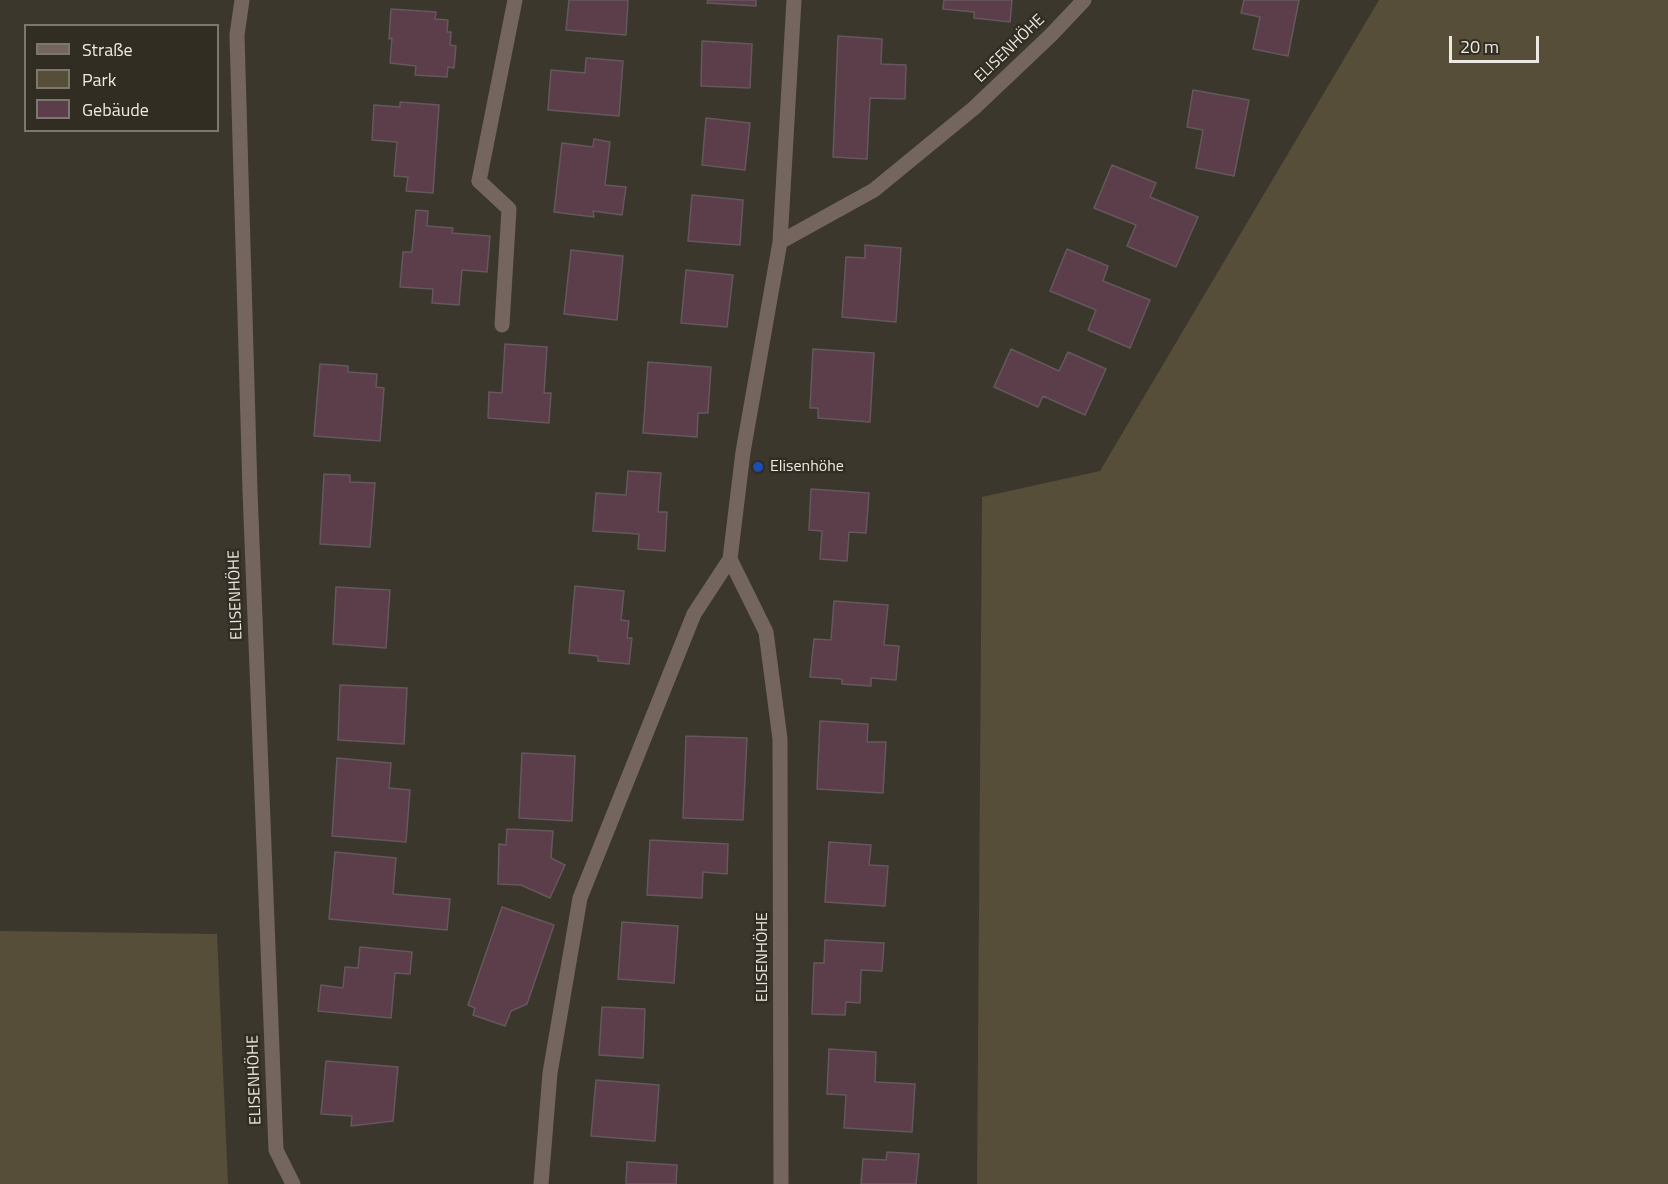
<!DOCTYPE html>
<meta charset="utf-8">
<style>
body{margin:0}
#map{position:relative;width:1668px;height:1184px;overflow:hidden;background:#3c372c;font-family:"Titillium Web",sans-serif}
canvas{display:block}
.legend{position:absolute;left:24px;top:24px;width:195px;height:108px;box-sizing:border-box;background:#312d23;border:2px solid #7c7870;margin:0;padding:8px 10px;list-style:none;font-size:18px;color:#ece9e3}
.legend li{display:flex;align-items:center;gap:12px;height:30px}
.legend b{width:30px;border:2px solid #7c7870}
.scale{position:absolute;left:1449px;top:36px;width:90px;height:27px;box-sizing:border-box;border:3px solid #ece9e3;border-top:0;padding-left:8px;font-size:18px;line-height:21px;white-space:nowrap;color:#ece9e3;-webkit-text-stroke:4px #312d23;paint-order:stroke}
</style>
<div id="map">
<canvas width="1668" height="1184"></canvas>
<ul class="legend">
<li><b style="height:8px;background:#74665f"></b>Straße</li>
<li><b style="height:16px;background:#564e39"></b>Park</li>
<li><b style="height:16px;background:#5c3d4a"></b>Gebäude</li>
</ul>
<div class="scale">20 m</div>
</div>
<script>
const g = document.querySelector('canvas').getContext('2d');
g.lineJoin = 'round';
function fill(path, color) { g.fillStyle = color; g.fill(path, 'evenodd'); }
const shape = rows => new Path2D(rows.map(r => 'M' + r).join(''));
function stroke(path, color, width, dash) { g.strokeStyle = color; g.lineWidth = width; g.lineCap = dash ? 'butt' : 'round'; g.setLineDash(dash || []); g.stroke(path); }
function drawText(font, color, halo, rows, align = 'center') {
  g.font = font + ' "Titillium Web",sans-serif'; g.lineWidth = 5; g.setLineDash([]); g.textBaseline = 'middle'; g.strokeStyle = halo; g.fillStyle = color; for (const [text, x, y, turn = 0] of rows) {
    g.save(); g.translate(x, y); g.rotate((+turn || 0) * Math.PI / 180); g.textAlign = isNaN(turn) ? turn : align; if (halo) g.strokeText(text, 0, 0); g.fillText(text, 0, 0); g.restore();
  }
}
fill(shape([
 [1379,0,1668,0,1668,1184,977,1184,982,497,1100,471],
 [0,931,217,934,228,1184,0,1184]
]), '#564e39');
const building = shape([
 [569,0,628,0,626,35,566,30,569,0],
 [708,0,756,0,756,6,707,3,708,0],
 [944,0,1012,0,1010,22,974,18,974,12,943,9,944,0],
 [1244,0,1299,0,1288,56,1253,49,1260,17,1241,13,1244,0],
 [391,9,436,12,435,19,448,20,447,32,451,32,450,45,456,46,454,68,448,67,447,77,415,75,416,66,390,63,392,38,389,39,391,9],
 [838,36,882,39,881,64,906,65,905,99,870,98,867,159,833,157,838,36],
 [702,41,752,44,750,88,701,86,702,41],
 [586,58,623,61,619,116,548,110,551,70,585,73,586,58],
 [1193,90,1249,100,1234,176,1196,168,1203,130,1187,127,1193,90],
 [400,102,439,105,433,193,406,191,408,177,394,176,397,142,372,140,374,105,400,107,400,102],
 [706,118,750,123,745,170,702,165,706,118],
 [594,139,610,142,605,185,626,187,622,215,593,211,594,217,554,212,562,143,593,147,594,139],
 [1112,165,1156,183,1150,197,1198,217,1176,267,1127,246,1136,225,1094,208,1112,165],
 [692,195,743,200,740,245,688,241,692,195],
 [416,210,428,211,427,226,453,228,452,233,490,236,487,272,462,270,459,305,432,303,433,289,400,287,403,252,412,252,416,210],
 [865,245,901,248,896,322,842,317,846,257,865,258,865,245],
 [1067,249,1108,266,1103,281,1150,300,1130,348,1088,330,1096,310,1050,291,1067,249],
 [571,250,623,256,617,320,564,314,571,250],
 [686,270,733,275,727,327,681,323,686,270],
 [505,344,547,347,544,393,551,393,549,423,488,418,489,392,502,393,505,344],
 [813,349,874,353,870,422,818,418,818,408,810,408,813,349],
 [1011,349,1059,371,1068,352,1106,369,1085,415,1043,396,1038,407,994,387,1011,349],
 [648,362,711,367,708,413,698,413,697,437,643,433,648,362],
 [320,364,348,366,348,372,377,374,376,387,384,388,380,441,314,436,320,364],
 [628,471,661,473,658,512,667,512,665,551,638,549,639,534,593,531,596,493,626,495,628,471],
 [324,474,350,475,350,482,375,483,370,547,320,544,324,474],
 [811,489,869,493,866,533,849,532,847,561,820,559,822,531,809,530,811,489],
 [575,586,624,591,621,620,629,621,627,638,632,638,629,664,598,661,598,656,569,653,575,586],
 [336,587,390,590,386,648,333,644,336,587],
 [834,601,888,605,884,645,899,646,896,680,871,678,871,686,842,684,842,679,810,677,814,639,831,640,834,601],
 [340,685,407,688,404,744,338,740,340,685],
 [820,721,868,724,867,742,886,742,883,793,817,789,820,721],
 [686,736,747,738,743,820,683,818,686,736],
 [522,753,575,756,572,821,519,818,522,753],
 [337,758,391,763,389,788,410,790,406,842,332,836,337,758],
 [507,829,553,831,551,858,565,865,550,898,521,885,498,884,499,844,506,845,507,829],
 [650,840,728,844,727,874,703,872,702,898,647,895,650,840],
 [829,842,871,845,869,865,888,866,885,906,825,902,829,842],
 [335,852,396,858,393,894,450,899,447,930,329,919,335,852],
 [502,907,554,925,527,1004,511,1011,505,1026,473,1015,475,1008,468,1005,502,907],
 [622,922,678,926,674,983,618,979,622,922],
 [825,940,884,943,882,971,861,970,860,1003,846,1002,845,1015,812,1014,814,963,824,963,825,940],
 [360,947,412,952,410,974,395,973,391,1018,318,1011,321,985,343,988,345,967,358,968,360,947],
 [602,1007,645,1009,643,1058,599,1055,602,1007],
 [829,1049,876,1052,875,1082,915,1084,912,1132,844,1128,846,1095,827,1094,829,1049],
 [326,1061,398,1067,393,1121,351,1126,352,1116,321,1114,326,1061],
 [596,1080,659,1085,655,1141,591,1136,596,1080],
 [887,1152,919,1154,916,1184,861,1184,863,1159,886,1160,887,1152],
 [627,1162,677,1165,676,1184,626,1184,627,1162]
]);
fill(building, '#5c3d4a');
stroke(building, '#65585d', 1.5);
stroke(shape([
 [479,181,509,209,502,325]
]), '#74665f', 15);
stroke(shape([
 [242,0,237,35,250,491,276,1150,293,1184],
 [479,181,515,0],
 [780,242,874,190,974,108,1051,35,1084,0],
 [730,559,766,632,780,739,781,1184],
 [541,1184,550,1073,580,898,694,614,730,559,743,452,780,242,794,0]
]), '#74665f', 15);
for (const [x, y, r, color] of [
 [758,467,6,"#1a4fb4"]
]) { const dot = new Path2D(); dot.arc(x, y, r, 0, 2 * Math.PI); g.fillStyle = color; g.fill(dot); stroke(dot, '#312d23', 2); }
drawText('16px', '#ece9e3', '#312d23', [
 ["ELISENHÖHE",1010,49,-44],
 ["ELISENHÖHE",236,595,-92],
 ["ELISENHÖHE",763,957,-90],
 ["ELISENHÖHE",255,1080,-92]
]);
drawText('16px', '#ece9e3', '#312d23', [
 ["Elisenhöhe",770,467]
], 'left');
</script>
